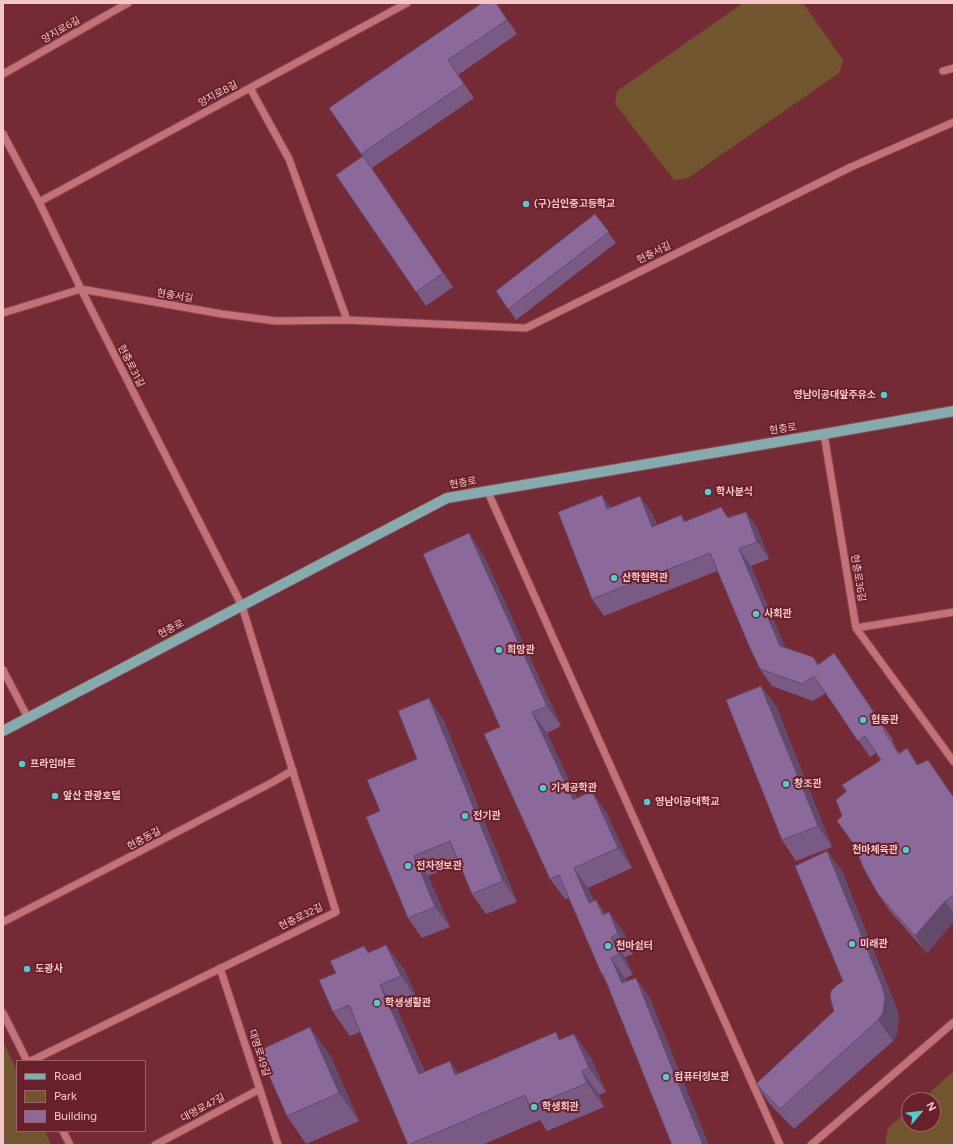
<!DOCTYPE html>
<meta charset="utf-8">
<style>
body{margin:0}
#map{position:relative;width:957px;height:1148px;overflow:hidden;background:#752b35;font-family:Figtree,sans-serif}
canvas{display:block}
.frame{position:absolute;inset:0;border:4px solid #f4c6c8;pointer-events:none}
.legend{position:absolute;left:16px;top:1060px;width:130px;height:72px;box-sizing:border-box;background:#68202b;border:1px solid #a0626a;margin:0;padding:5px 7px;list-style:none;font-size:12px;color:#f4c6c8}
.legend li{display:flex;align-items:center;gap:8px;height:20px}
.legend b{width:20px;border:1px solid #a0626a}
.north{position:absolute;left:901px;top:1092px;width:40px;height:40px;box-sizing:border-box;background:#68202b;border:1px solid #a0626a;border-radius:50%;rotate:62deg;font-size:11px;font-weight:700;line-height:16px;text-align:center;color:#f4c6c8}
.north::after{content:'';display:block;margin:auto;width:14px;height:18px;background:#52cdcd;clip-path:polygon(50% 0,100% 100%,50% 72%,0 100%)}
</style>
<div id="map">
<canvas width="957" height="1148"></canvas>
<div class="frame"></div>
<ul class="legend">
<li><b style="height:5px;background:#84abad"></b>Road</li>
<li><b style="height:11px;background:#70552f"></b>Park</li>
<li><b style="height:11px;background:#8c699b"></b>Building</li>
</ul>
<div class="north">N</div>
</div>
<script>
const g = document.querySelector('canvas').getContext('2d');
g.lineJoin = 'round';
function fill(path, color) { g.fillStyle = color; g.fill(path, 'evenodd'); }
const shape = rows => new Path2D(rows.map(r => 'M' + r).join(''));
function stroke(path, color, width, dash) { g.strokeStyle = color; g.lineWidth = width; g.lineCap = dash ? 'butt' : 'round'; g.setLineDash(dash || []); g.stroke(path); }
function drawText(font, color, halo, rows, align = 'center') {
  g.font = font + ' Figtree,"Noto Sans KR",sans-serif'; g.lineWidth = 4; g.setLineDash([]); g.textBaseline = 'middle'; g.strokeStyle = halo; g.fillStyle = color; for (const [text, x, y, turn = 0] of rows) {
    g.save(); g.translate(x, y); g.rotate((+turn || 0) * Math.PI / 180); g.textAlign = isNaN(turn) ? turn : align; if (halo) g.strokeText(text, 0, 0); g.fillText(text, 0, 0); g.restore();
  }
}
fill(shape([
 [743,3,803,3,843,60,839,73,688,178,674,180,615,104,617,91],
 [3,1041,17,1071,17,1131,45,1131,51,1145,3,1145],
 [954,1071,954,1145,885,1145,888,1128,909,1110,909,1124,933,1124,933,1100,921,1100]
]), '#70552f');
const minor = shape([
 [943,71,954,68],
 [3,74,128,3],
 [250,88,289,159,347,320],
 [3,134,39,202,81,289,242,606,336,912,31,1061],
 [39,202,407,3],
 [3,313,81,289,222,314,276,321,347,320,526,328,851,167,954,122],
 [824,434,856,628,954,762],
 [487,490,780,1145],
 [856,628,954,612],
 [3,670,28,718],
 [3,922,108,868,273,782,293,770],
 [220,968,278,1145],
 [3,1013,27,1061],
 [63,1131,70,1145],
 [155,1145,260,1089],
 [811,1145,954,1022]
]);
const major = shape([
 [3,731,447,498,824,434,954,411]
]);
stroke(minor, '#894853', 9);
stroke(major, '#894853', 12);
stroke(minor, '#c47278', 7);
stroke(major, '#84abad', 10);
fill(shape([
 [496,3,517,34,458,75,474,98,372,168,453,287,426,306,336,175,363,157,329,108],
 [595,214,616,243,516,320,496,291],
 [611,508,652,513,657,525,681,515,686,522,728,517,746,512,757,528,769,559,751,566,785,648,818,664,846,670,893,740,892,741,896,747,895,748,899,753,907,748,918,765,954,797,954,921,927,953,890,911,878,894,842,816,846,792,842,785,881,760,876,753,870,757,826,693,813,701,772,686,760,669,717,571,604,616,592,599],
 [483,554,561,726,547,733,577,798,606,812,632,868,588,888,594,901,605,914,609,912,624,933,633,954,625,957,633,975,625,978,627,981,650,998,606,982,602,975,569,898,565,899,550,879],
 [776,706,832,847,796,861,782,840],
 [443,719,517,902,486,914,472,894,459,863,428,876,450,927,422,938,408,918,380,811,417,759],
 [827,851,842,871,896,1007,899,1017,897,1034,893,1041,794,1129,770,1104,756,1084,834,1011,843,981],
 [364,946,369,953,404,969,418,1001,397,1010,425,1072,458,1074,561,1040,574,1034,591,1058,606,1092,599,1095,604,1107,547,1131,540,1120,482,1145,408,1145,360,1032,350,1036,333,1012],
 [330,1055,359,1121,306,1144,287,1116]
]), '#785a85');
fill(shape([
 [602,495,614,512,607,509],
 [640,496,652,513,664,544,652,527],
 [746,512,757,528,769,559,757,542],
 [469,533,483,554,561,726,547,706],
 [739,549,751,566,792,663,780,646],
 [834,653,846,670,893,740,881,723],
 [761,686,776,706,832,847,818,826],
 [429,698,443,719,517,902,503,881],
 [532,712,547,733,587,820,573,800],
 [592,791,606,812,632,868,618,848],
 [827,851,842,871,896,1007,899,1017,897,1034,893,1041,878,1020],
 [414,856,428,876,450,927,435,907],
 [574,868,588,888,603,923,589,903],
 [596,900,610,920,617,935,603,915],
 [945,901,954,914,954,921,927,953,915,936],
 [609,912,624,933,633,954,618,934],
 [611,937,625,957,633,975,619,954],
 [386,945,404,969,418,1001,401,976],
 [611,958,625,978,636,1004,622,983],
 [636,978,650,998,709,1145,703,1145],
 [380,985,397,1010,436,1098,419,1074],
 [310,1027,330,1055,359,1121,339,1093],
 [574,1034,591,1058,606,1092,589,1068],
 [450,1061,467,1086,455,1075],
 [582,1071,599,1095,604,1107,587,1083]
]), '#624a6c');
const building = shape([
 [482,3,496,3,507,20,448,60,464,84,361,154,329,108,482,3],
 [363,156,443,273,416,292,336,175,363,156],
 [595,214,609,232,508,309,496,291,595,214],
 [602,495,607,509,640,496,652,527,681,515,684,522,721,507,728,518,746,512,757,542,739,549,780,646,813,657,818,665,834,653,881,723,880,724,885,730,884,731,899,754,907,748,917,765,928,760,954,798,954,895,945,901,915,936,878,894,863,867,855,846,837,821,842,816,836,800,847,791,842,785,881,760,865,736,858,741,814,676,802,684,760,669,750,648,710,553,592,599,558,512,602,495],
 [469,533,547,706,532,712,573,800,592,791,618,848,574,868,589,903,596,900,603,915,609,912,618,934,611,937,619,954,611,958,622,983,636,978,703,1145,672,1145,603,974,602,975,559,875,550,879,484,734,500,727,423,554,469,533],
 [761,686,818,826,782,840,726,700,761,686],
 [429,698,503,881,472,894,450,841,414,856,435,907,408,918,366,817,380,811,367,780,417,759,398,711,429,698],
 [827,851,882,986,885,997,883,1013,878,1020,780,1109,756,1084,834,1011,830,997,831,991,836,986,843,981,795,866,827,851],
 [386,945,401,976,380,985,419,1074,450,1061,455,1075,556,1032,559,1040,574,1034,589,1068,582,1071,587,1083,530,1107,525,1095,408,1145,349,1005,333,1012,319,980,336,973,330,961,364,946,368,953,386,945],
 [310,1027,339,1093,287,1116,258,1051,310,1027]
]);
fill(building, '#8c699b');
stroke(building, '#624a6c', 1);
for (const [x, y, r, color] of [
 [526,204,4,"#52cdcd"],
 [884,395,4,"#52cdcd"],
 [708,492,4,"#52cdcd"],
 [614,578,4,"#52cdcd"],
 [756,614,4,"#52cdcd"],
 [499,650,4,"#52cdcd"],
 [863,720,4,"#52cdcd"],
 [22,764,4,"#52cdcd"],
 [786,784,4,"#52cdcd"],
 [543,788,4,"#52cdcd"],
 [55,796,4,"#52cdcd"],
 [647,802,4,"#52cdcd"],
 [465,816,4,"#52cdcd"],
 [906,850,4,"#52cdcd"],
 [408,866,4,"#52cdcd"],
 [852,944,4,"#52cdcd"],
 [608,946,4,"#52cdcd"],
 [27,969,4,"#52cdcd"],
 [377,1003,4,"#52cdcd"],
 [666,1077,4,"#52cdcd"],
 [534,1107,4,"#52cdcd"]
]) { const dot = new Path2D(); dot.arc(x, y, r, 0, 2 * Math.PI); g.fillStyle = color; g.fill(dot); stroke(dot, '#68202b', 1.5); }
drawText('10px', '#f4c6c8', '#68202b', [
 ["양지로6길",61,30,-30],
 ["양지로8길",218,94,-28],
 ["현충서길",654,253,-26],
 ["현충서길",175,296,10],
 ["현충로31길",131,366,63],
 ["현충로",783,429,-9],
 ["현충로",463,483,-10],
 ["현충로36길",858,578,81],
 ["현충로",171,629,-28],
 ["현충동길",144,839,-28],
 ["현충로32길",301,917,-26],
 ["대명로49길",259,1053,72],
 ["대명로47길",203,1108,-28]
]);
drawText('bold 10px', '#f4c6c8', '#68202b', [
 ["(구)심인중고등학교",534,204],
 ["영남이공대앞주유소",876,395,"right"],
 ["학사분식",716,492],
 ["산학협력관",622,578],
 ["사회관",764,614],
 ["희망관",507,650],
 ["협동관",871,720],
 ["프라임마트",30,764],
 ["창조관",794,784],
 ["기계공학관",551,788],
 ["앞산 관광호텔",63,796],
 ["영남이공대학교",655,802],
 ["전기관",473,816],
 ["천마체육관",898,850,"right"],
 ["전자정보관",416,866],
 ["미래관",860,944],
 ["천마쉼터",616,946],
 ["도광사",35,969],
 ["학생생활관",385,1003],
 ["컴퓨터정보관",674,1077],
 ["학생회관",542,1107]
], 'left');
</script>
